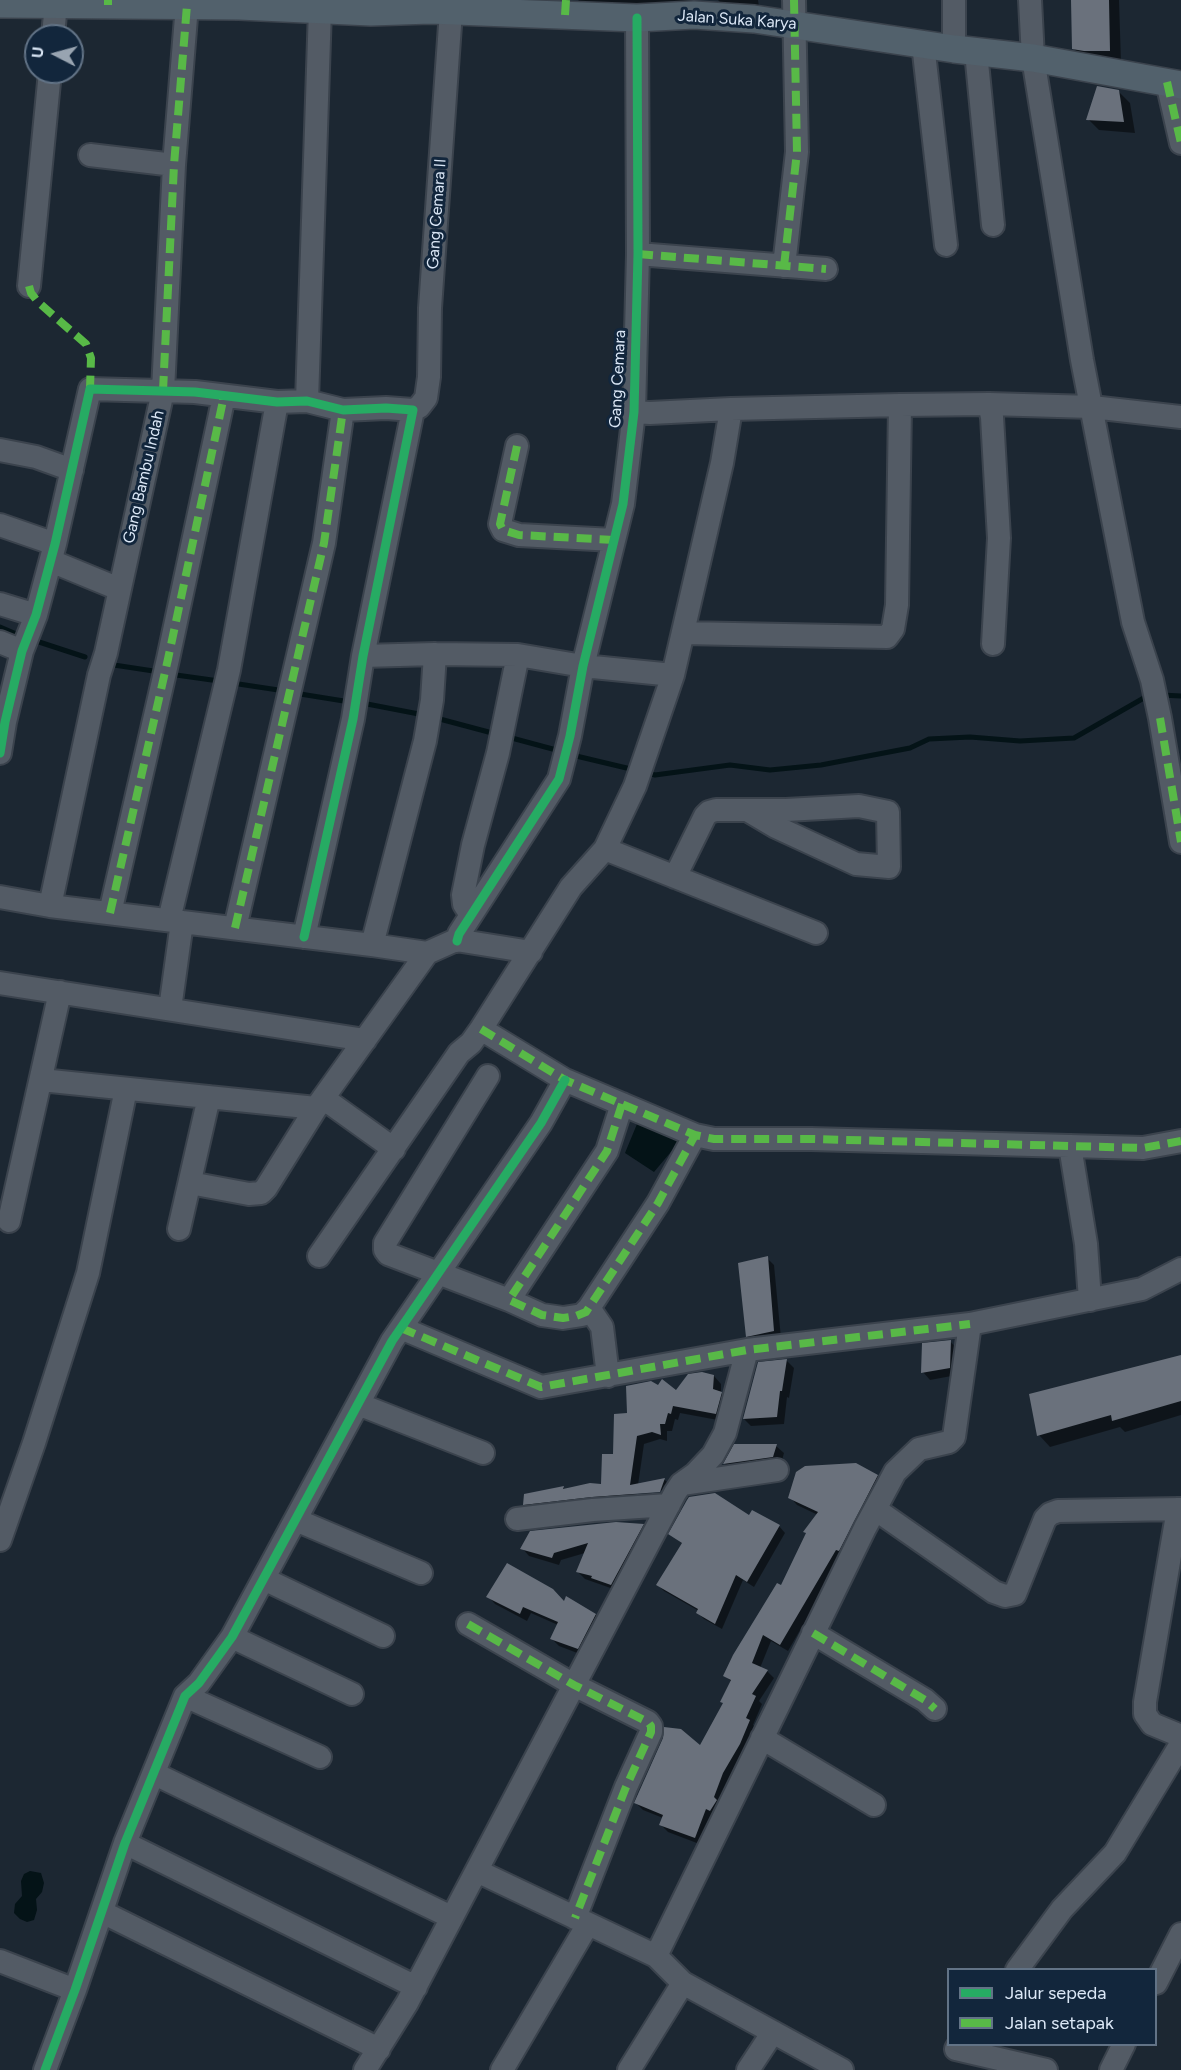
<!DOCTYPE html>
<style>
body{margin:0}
#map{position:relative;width:1181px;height:2070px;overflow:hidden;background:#1c2732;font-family:Figtree,sans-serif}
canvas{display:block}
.legend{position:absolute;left:947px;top:1968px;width:210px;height:78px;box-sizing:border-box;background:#12263c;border:2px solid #627386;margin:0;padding:8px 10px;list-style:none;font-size:18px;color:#dbe7f6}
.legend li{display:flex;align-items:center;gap:12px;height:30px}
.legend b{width:30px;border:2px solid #627386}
.north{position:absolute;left:24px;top:24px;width:60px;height:60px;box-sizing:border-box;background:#12263c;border:2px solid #627386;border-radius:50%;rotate:276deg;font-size:16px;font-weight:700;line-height:24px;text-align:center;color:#dbe7f6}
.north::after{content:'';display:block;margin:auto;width:21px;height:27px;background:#98a4b1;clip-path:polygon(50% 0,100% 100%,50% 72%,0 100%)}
</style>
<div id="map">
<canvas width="1181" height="2070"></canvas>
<ul class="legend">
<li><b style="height:8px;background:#26ab63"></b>Jalur sepeda</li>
<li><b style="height:8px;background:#58b947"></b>Jalan setapak</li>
</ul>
<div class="north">U</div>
</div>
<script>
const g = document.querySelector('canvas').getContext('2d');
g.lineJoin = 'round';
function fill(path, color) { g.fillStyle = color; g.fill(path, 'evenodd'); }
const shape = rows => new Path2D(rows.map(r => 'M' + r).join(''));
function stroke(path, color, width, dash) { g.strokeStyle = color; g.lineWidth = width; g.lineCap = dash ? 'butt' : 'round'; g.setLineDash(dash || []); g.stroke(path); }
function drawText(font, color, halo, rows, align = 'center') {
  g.font = font + ' Figtree,sans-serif'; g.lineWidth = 6; g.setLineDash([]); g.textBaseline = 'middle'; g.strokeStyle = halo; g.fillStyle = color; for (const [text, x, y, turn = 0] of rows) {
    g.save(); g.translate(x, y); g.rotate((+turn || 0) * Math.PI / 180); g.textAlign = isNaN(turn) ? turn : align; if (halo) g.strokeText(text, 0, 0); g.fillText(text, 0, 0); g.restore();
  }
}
fill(shape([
 [637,1124,680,1141,654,1172,625,1153],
 [30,1871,41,1873,44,1883,42,1892,36,1899,37,1910,34,1920,27,1922,20,1919,14,1913,15,1904,22,1896,21,1881,24,1874]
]), '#041317');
fill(shape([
 [578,0,696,0,695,10,586,8],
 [718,0,758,0,760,13,729,12],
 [1073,0,1119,0,1121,62,1086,60,1074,49],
 [1118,91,1130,103,1135,133,1099,130,1088,119],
 [767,1258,774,1265,781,1338,755,1343,747,1336],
 [950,1341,957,1349,957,1375,930,1380,923,1372],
 [1181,1357,1181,1415,1125,1432,1120,1427,1050,1447,1039,1435],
 [786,1360,794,1368,789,1398,787,1397,784,1424,751,1426,744,1419],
 [714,1376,721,1384,721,1393,729,1401,723,1421,680,1413,678,1420,675,1419,672,1431,667,1431,667,1441,660,1439,644,1444,638,1485,665,1480,672,1487,667,1499,532,1511,524,1504,563,1488,566,1490,602,1485,629,1414],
 [668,1490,668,1493,631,1494,638,1492],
 [735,1445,776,1446,784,1453,781,1464,732,1471,725,1464],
 [877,1476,885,1483,788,1651,771,1641,760,1668,767,1671,774,1678,759,1701,762,1704,753,1725,757,1729,702,1845,668,1832,660,1824,663,1818,643,1810,636,1803,701,1748,724,1704,732,1682,725,1676,781,1587,818,1515,797,1505,790,1497],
 [750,1517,779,1526,785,1533,754,1587,743,1580,722,1629,704,1619,698,1613,699,1611,664,1591,658,1585,683,1544,670,1534],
 [643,1525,650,1532,619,1591,585,1579,578,1572,585,1553,561,1560,559,1565,529,1556,522,1548],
 [488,1596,565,1603,596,1615,603,1622,585,1656,559,1646,552,1639,558,1625,531,1613,527,1621,495,1604]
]), '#0007');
stroke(shape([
 [0,627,21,636],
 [33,640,85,657],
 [114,665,160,672],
 [169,674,219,681],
 [232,683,285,691],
 [294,693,350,702],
 [1161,695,1181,696],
 [362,703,424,715],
 [436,718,496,734],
 [508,737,560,751],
 [572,755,635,770],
 [644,772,655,775,730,765,770,770,821,765,910,748,929,739,970,737,1020,741,1074,738,1149,695]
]), '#041317', 5);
fill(shape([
 [1071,0,1109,0,1110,51,1084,51,1072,49],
 [1097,86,1119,90,1124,122,1086,120],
 [768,1256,774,1331,746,1337,738,1263],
 [951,1340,950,1368,921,1373,922,1343],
 [1181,1355,1181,1401,1112,1421,1111,1415,1037,1436,1029,1394],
 [787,1359,782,1391,780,1391,777,1417,743,1419,758,1362],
 [702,1372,714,1375,713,1389,722,1392,716,1414,673,1406,671,1414,668,1413,665,1424,660,1424,661,1435,652,1432,637,1436,630,1485,665,1478,660,1492,592,1497,523,1505,524,1494,564,1486,563,1489,590,1483,601,1484,602,1454,613,1454,614,1414,627,1413,626,1386,651,1381,658,1385,662,1379,676,1390,688,1374],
 [734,1444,777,1444,773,1457,723,1464],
 [856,1463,878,1475,839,1551,836,1550,780,1645,763,1635,752,1663,768,1670,752,1694,756,1696,746,1718,750,1720,740,1744,723,1773,714,1797,717,1800,710,1811,706,1809,695,1838,659,1825,663,1815,634,1803,663,1738,664,1727,681,1729,700,1745,723,1703,720,1702,731,1680,723,1676,733,1655,777,1583,781,1585,806,1533,803,1532,818,1512,788,1498,796,1472,805,1466],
 [715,1493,749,1515,752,1510,780,1525,747,1582,736,1575,715,1624,696,1613,698,1609,656,1585,682,1543,668,1534,687,1500,689,1497],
 [616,1522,644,1524,611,1585,591,1578,592,1576,576,1572,588,1543,554,1553,552,1558,520,1549,530,1531],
 [507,1563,553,1589,564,1601,566,1596,596,1614,578,1649,550,1639,558,1622,523,1607,520,1614,486,1597]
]), '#6a717c');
const minor = shape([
 [1030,0,1033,58,1082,360,1133,622,1152,680,1160,718,1181,842],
 [53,36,56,3],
 [923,44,946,245],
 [954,49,954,0],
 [976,52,993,225],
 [1167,82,1181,143],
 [90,155,174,165],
 [638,254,826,269],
 [784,266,797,152,794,0],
 [29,286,50,72],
 [307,401,320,9],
 [413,410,419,407,426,398,429,377,430,308,451,11],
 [634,412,650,413,731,409,900,405],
 [517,446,500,524,503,530,519,535,614,540],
 [0,450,36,457,72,470],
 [0,525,55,544],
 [51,561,119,589],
 [0,604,36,615],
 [683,633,887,637,893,629,897,605,900,405,989,404],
 [0,642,22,651],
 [993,644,999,538,992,417,989,404,1092,407,1181,417],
 [363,656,435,654,518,655,583,666,673,675],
 [0,753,5,722,22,651,36,615,55,544,90,389,195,392,277,402,307,401,343,410,386,408,413,410,363,656,353,719,304,937],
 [605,849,816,933],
 [675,877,705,816,709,812,716,810,786,810,859,806,888,812,889,867,856,864,776,827,749,811],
 [0,897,50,906,372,945,425,741,432,700,435,654],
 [50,906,99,675,106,653,163,391,174,165,187,5],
 [110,913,168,659,224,396],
 [471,915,464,904,463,895,473,845,498,753,518,655],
 [169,920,229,670,277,402],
 [235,928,324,543,343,410],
 [457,941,459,934,559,779,570,736,583,666,623,504,634,412,638,254,637,18],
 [372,945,427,953],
 [0,983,365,1040],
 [170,1009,182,922],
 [481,1029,565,1080,695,1135,714,1139,811,1139,1143,1148,1181,1141],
 [488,1076,385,1243,385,1250,388,1254,509,1300,542,1315,563,1318,576,1316,582,1315,589,1308,658,1203,695,1135],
 [41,1080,316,1108],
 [323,1098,394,1149],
 [1070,1146,1086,1244,1090,1300],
 [190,1183,249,1194,261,1193,266,1188,316,1108,427,953,456,940,531,952],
 [9,1221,60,992],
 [179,1229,209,1097],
 [319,1256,459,1053,471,1043,481,1029,571,887,605,849,635,786,673,675,722,463,731,409],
 [509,1300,607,1151,622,1104],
 [589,1308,602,1327,608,1376],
 [401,1328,541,1387,747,1350,970,1324,1142,1289,1181,1269],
 [358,1404,483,1453],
 [682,1484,777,1470],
 [875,1509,994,1592,1005,1596,1015,1594,1045,1519,1050,1514,1058,1511,1181,1509],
 [1178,1509,1145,1702,1145,1714,1152,1724,1181,1736],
 [517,1519,593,1510,669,1505],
 [296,1520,421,1573],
 [0,1540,34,1443,88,1273,126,1089],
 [264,1579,383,1636],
 [468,1624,574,1685,648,1722,651,1726,651,1732,626,1787,575,1918],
 [813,1633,925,1700,935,1709],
 [232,1637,352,1694],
 [185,1696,320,1757],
 [762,1738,874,1805],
 [155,1774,451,1917],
 [125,1843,416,1987],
 [477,1871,656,1956,683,1983,629,2070],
 [102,1912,379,2049],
 [656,1956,865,1528,895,1472,919,1449,949,1442,954,1437,970,1324],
 [0,1961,75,1990],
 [1017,1970,1062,1909,1115,1853,1181,1744],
 [683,1983,842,2070],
 [1156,1983,1181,1934],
 [959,2044,956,2049,1046,2070],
 [45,2070,75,1990,125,1843,185,1696,199,1683,232,1637,392,1341,541,1123,565,1080],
 [365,2070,407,2003,675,1493,681,1484,695,1474,713,1455,725,1433,747,1350],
 [502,2070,588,1924],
 [748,2070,773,2032],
 [1111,2070,1124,2044]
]);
const major = shape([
 [0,4,239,6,371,12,430,10,637,18,694,15,754,19,954,49,1033,58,1181,85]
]);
stroke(minor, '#3b434d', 26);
stroke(major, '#3b434d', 30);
stroke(minor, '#535b65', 22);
stroke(major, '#52616c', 27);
stroke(shape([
 [108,0,108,5],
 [565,15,566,0],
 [1167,82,1181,143],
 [638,254,826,269],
 [784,266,797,152,794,0],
 [29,286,31,293,38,302,86,344,91,358,90,389,94,389],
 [163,391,174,165,187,5],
 [517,446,500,524,503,530,519,535,614,540],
 [1160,718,1181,842],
 [110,913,168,659,224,396,219,396],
 [235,928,324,543,343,410],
 [481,1029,565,1080,695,1135,714,1139,811,1139,1143,1148,1181,1141],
 [622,1104,607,1151,509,1300,542,1315,563,1318,576,1316,586,1312,658,1203,695,1135],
 [401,1328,541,1387,747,1350,970,1324],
 [468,1624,574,1685,648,1722,651,1726,651,1732,626,1787,575,1918],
 [813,1633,925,1700,935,1709]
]), '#58b947', 8, [15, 8]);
stroke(shape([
 [0,753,5,722,22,651,36,615,55,544,90,389,195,392,277,402,307,401,343,410,386,408,413,410,363,656,353,719,304,937],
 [457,941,459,934,559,779,570,736,583,666,623,504,634,412,638,254,637,18],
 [45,2070,75,1990,125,1843,185,1696,199,1683,232,1637,392,1341,541,1123,565,1080]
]), '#26ab63', 9);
drawText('16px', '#dbe7f6', '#12263c', [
 ["Jalan Suka Karya",737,20,4],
 ["Gang Cemara II",437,214,-86],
 ["Gang Cemara",618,379,-87],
 ["Gang Bambu Indah",144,477,-77]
]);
</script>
